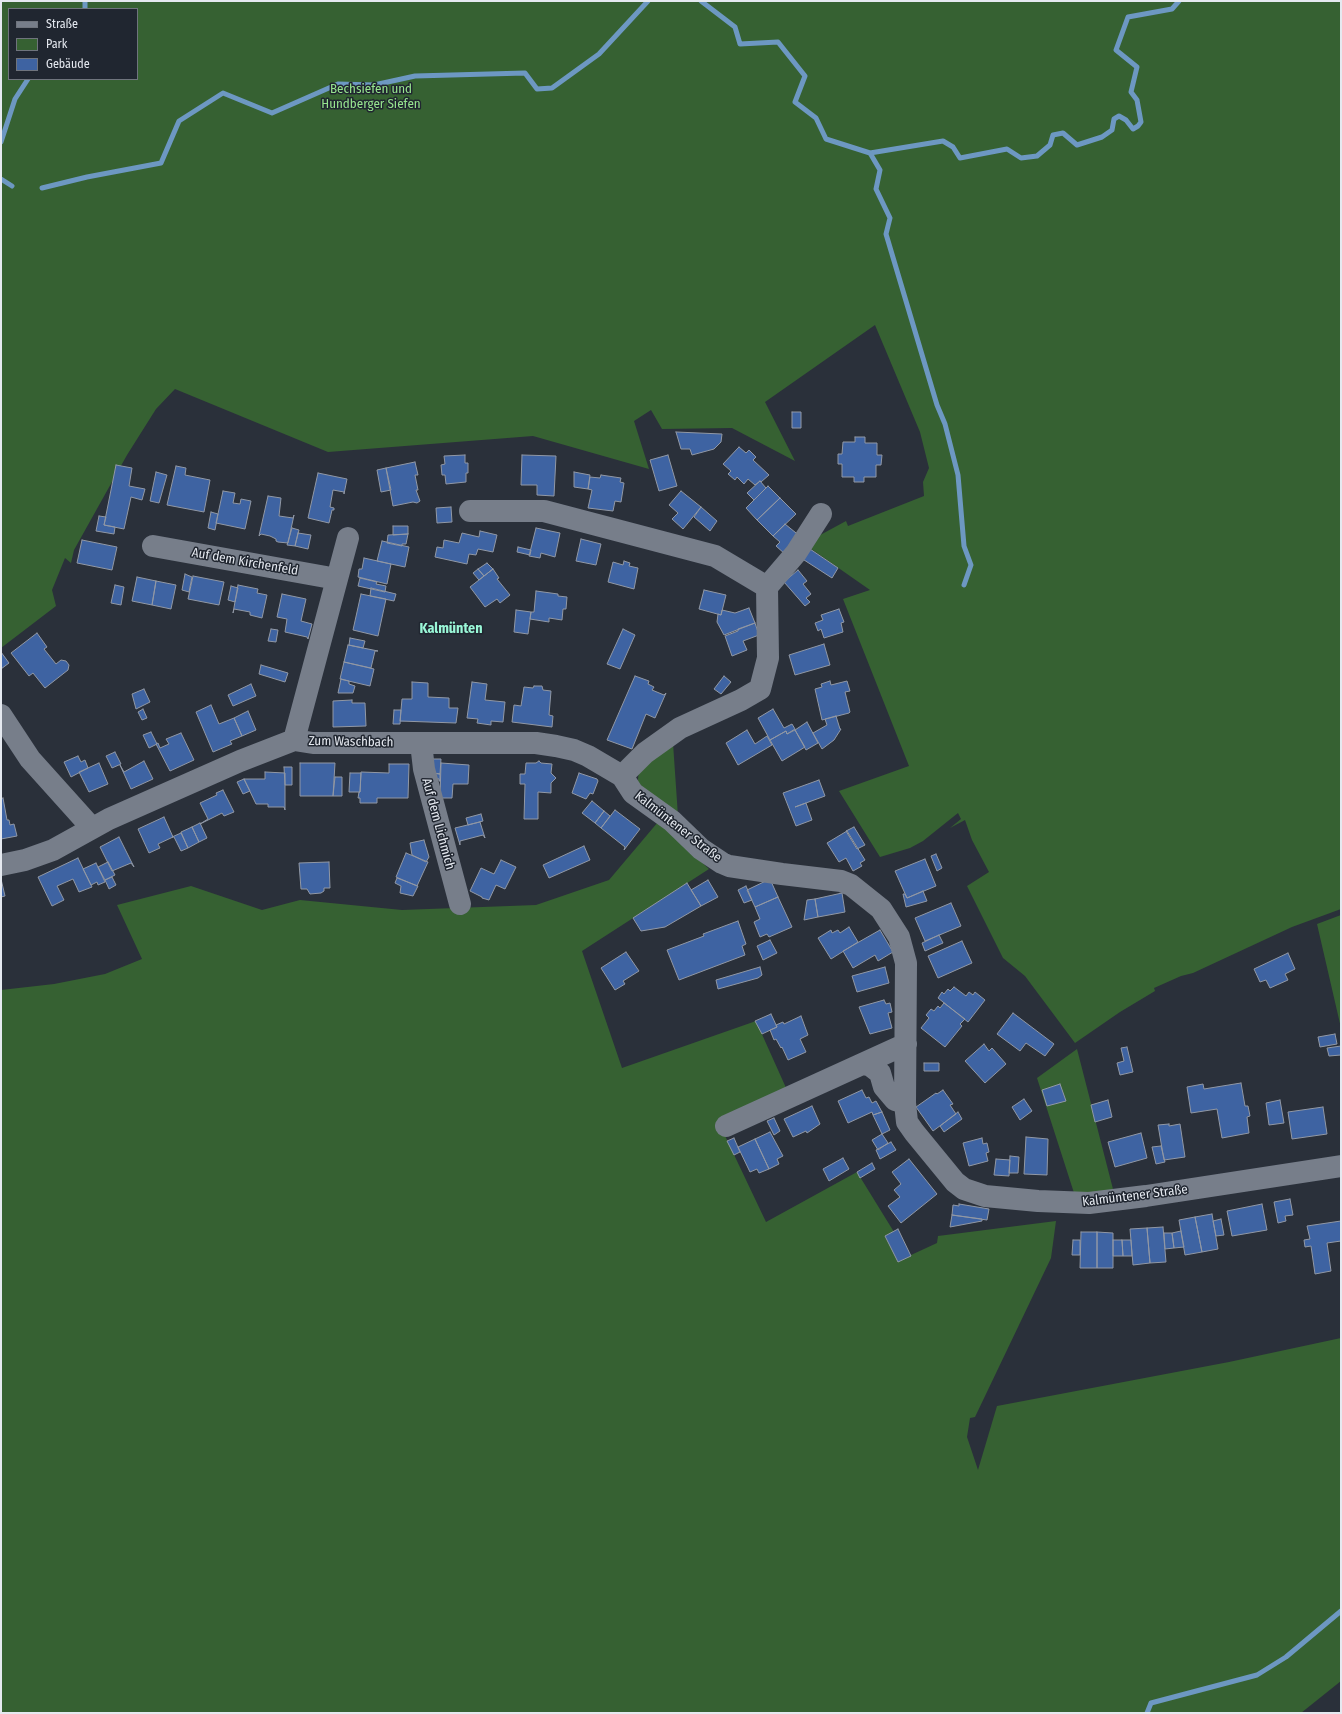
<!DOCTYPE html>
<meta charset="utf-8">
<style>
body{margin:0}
#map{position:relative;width:1342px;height:1714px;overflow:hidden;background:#2a303a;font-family:"Fira Sans Condensed",sans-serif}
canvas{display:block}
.frame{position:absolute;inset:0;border:2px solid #e5e9f0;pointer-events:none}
.legend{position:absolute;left:8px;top:8px;width:130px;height:72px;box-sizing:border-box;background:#202630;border:1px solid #6f747d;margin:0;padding:5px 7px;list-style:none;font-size:12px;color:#e5e9f0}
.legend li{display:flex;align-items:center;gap:8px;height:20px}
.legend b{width:20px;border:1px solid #6f747d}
</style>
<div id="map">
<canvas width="1342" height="1714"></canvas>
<div class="frame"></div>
<ul class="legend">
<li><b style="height:5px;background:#777e8a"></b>Straße</li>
<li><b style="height:11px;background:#366132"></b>Park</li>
<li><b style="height:11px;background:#3e63a2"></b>Gebäude</li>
</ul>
</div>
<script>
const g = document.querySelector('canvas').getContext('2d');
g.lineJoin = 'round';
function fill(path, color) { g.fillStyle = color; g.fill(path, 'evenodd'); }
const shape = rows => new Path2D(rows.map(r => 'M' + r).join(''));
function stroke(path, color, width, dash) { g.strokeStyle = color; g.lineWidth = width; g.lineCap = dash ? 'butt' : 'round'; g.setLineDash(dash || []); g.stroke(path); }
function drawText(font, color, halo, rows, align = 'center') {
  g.font = font + ' "Fira Sans Condensed",sans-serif'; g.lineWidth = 3; g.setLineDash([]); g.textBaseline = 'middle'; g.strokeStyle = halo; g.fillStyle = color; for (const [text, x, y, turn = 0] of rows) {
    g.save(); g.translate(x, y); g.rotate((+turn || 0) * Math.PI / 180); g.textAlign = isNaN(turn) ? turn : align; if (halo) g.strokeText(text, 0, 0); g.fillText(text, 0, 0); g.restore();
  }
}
fill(shape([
 [1,1,1341,1,1341,909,1292,927,1193,973,1181,976,1154,988,1155,991,1120,1012,1075,1043,1025,976,1003,958,967,886,989,872,972,840,965,820,950,828,961,819,958,813,923,841,910,848,880,857,839,791,909,766,843,599,870,590,807,546,811,540,846,521,848,526,924,496,923,482,929,468,920,432,875,325,765,402,795,461,732,428,662,429,651,410,634,421,649,469,533,436,328,452,175,389,156,409,127,455,74,550,71,563,65,558,52,590,56,606,1,648],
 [9,9,137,9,137,79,9,79],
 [673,743,678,816,638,783,638,779,639,771],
 [658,822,709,869,582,951,622,1068,756,1021,787,1090,718,1121,766,1222,857,1172,894,1232,885,1236,898,1261,937,1243,938,1236,1056,1221,1051,1258,975,1417,970,1418,967,1437,978,1470,997,1406,1229,1362,1341,1338,1341,1681,1301,1713,1,1713,1,990,54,984,105,974,142,959,117,905,191,886,262,910,300,900,402,910,536,905,609,880],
 [1341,915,1341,1028,1317,924],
 [1077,1049,1114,1193,1075,1196,1037,1078]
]), '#366132');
stroke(shape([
 [701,1,735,27,740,44,778,42,805,76,795,102,816,118,826,139,870,153,943,141,953,147,960,158,1007,149,1021,158,1037,156,1050,145,1053,135,1063,133,1077,145,1102,137,1112,130,1114,119,1119,116,1126,120,1133,129,1138,126,1141,122,1137,100,1131,92,1137,67,1116,50,1128,17,1172,9,1179,1],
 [85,9,85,1],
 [1,142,15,99,28,79],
 [870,153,880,170,876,189,890,218,886,234,937,405,945,424,958,475,964,546,971,565,964,585],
 [1,179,12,186],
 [42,188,87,177,161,163,179,121,223,93,272,113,338,84,374,85,415,76,525,73,537,89,552,88,599,54,648,1],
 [1147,1713,1151,1703,1257,1675,1286,1657,1341,1611]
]), '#6d98c2', 5);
const building = shape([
 [792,412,801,412,801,428,792,428,792,412],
 [676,432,722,434,721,442,714,449,692,455,690,449,681,449,676,432],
 [855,437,865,437,865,443,877,443,877,455,882,455,881,465,876,465,876,477,864,477,864,482,854,482,854,477,842,477,842,464,838,464,838,454,842,454,843,442,855,442,855,437],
 [739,447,746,453,749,450,756,457,753,460,769,475,761,482,760,481,755,485,748,479,744,484,737,477,735,480,728,474,731,471,723,464,739,447],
 [465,455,465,463,468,463,468,473,466,473,466,482,446,484,445,475,442,475,441,465,445,464,444,456,465,455],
 [522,455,556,456,554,496,537,495,537,485,521,485,522,455],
 [668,455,677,486,659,491,650,460,668,455],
 [415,462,418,475,415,475,418,490,416,490,420,501,417,503,413,502,393,506,386,468,415,462],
 [116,465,132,468,129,486,145,489,142,500,131,497,124,529,104,525,116,465],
 [176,466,186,468,185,475,210,480,204,512,167,505,176,466],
 [386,468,391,490,381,492,377,470,386,468],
 [156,472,167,475,159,503,150,501,156,472],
 [574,472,590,475,588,489,574,487,574,472],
 [318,473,347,479,344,494,344,492,333,490,330,507,334,508,334,510,332,510,329,523,308,518,318,473],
 [601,475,621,478,620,482,624,483,621,502,615,501,613,511,588,508,592,490,588,489,590,477,600,478,601,475],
 [760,481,766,488,754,500,747,493,760,481],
 [768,486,780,498,757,520,746,508,768,486],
 [223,491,235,493,233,503,240,504,241,499,251,501,245,529,216,523,223,491],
 [681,491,701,507,683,529,672,519,678,513,669,505,681,491],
 [268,496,281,498,279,516,293,518,294,515,288,543,278,542,276,541,276,539,270,536,261,534,259,536,268,496],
 [780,498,796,514,773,536,757,520,780,498],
 [451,507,452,522,437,523,436,508,451,507],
 [701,507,717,521,710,531,694,517,701,507],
 [211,512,218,514,215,530,208,528,211,512],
 [99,516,106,517,104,525,115,527,114,534,96,531,99,516],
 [785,524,801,537,785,554,776,546,780,542,773,536,785,524],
 [393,526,408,526,408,534,393,535,393,526],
 [292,528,299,530,295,546,287,545,292,528],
 [536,528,560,533,555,557,541,553,540,558,529,556,536,528],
 [480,531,497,535,493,552,478,549,476,555,469,554,467,564,435,557,437,547,443,548,444,540,459,543,462,533,479,537,480,531],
 [298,533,311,535,308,549,295,546,298,533],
 [408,534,406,544,402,544,402,546,387,543,388,535,408,534],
 [581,539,601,544,596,565,576,561,581,539],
 [82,540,117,547,112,570,77,563,82,540],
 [382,541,409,547,405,567,377,561,382,541],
 [518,547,531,550,530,555,517,552,518,547],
 [807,547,838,568,832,578,801,558,807,547],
 [364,558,391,564,387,584,358,577,359,569,362,569,364,558],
 [624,561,630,563,629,566,638,568,634,589,608,582,613,562,623,565,624,561],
 [487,563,493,569,484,576,478,569,487,563],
 [478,569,484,576,479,580,473,573,478,569],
 [493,569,499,578,497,579,510,595,500,603,497,599,485,607,470,587,493,569],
 [798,570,807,581,803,584,811,594,806,598,810,602,805,606,784,582,798,570],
 [185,574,192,577,189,592,182,590,185,574],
 [193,576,224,582,219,605,188,599,193,576],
 [137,577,156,581,152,605,132,601,137,577],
 [360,578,377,582,376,584,386,586,385,592,358,586,360,578],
 [156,581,176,585,171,609,152,605,156,581],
 [115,585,124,587,121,605,111,603,115,585],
 [238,585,258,589,257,593,267,595,262,618,250,615,250,612,234,609,233,613,238,585],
 [231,586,238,588,235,602,228,600,231,586],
 [371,588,396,594,394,601,370,596,371,588],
 [704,590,726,595,721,615,699,609,704,590],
 [536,591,558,594,558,596,567,597,566,609,563,609,562,620,549,618,549,622,530,619,531,612,534,612,536,591],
 [282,594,306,599,301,621,312,624,308,639,307,637,285,632,287,619,277,617,282,594],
 [361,594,386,599,378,636,353,630,361,594],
 [749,608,755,623,724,635,717,622,718,614,721,615,722,610,735,613,749,608],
 [839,609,844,622,841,623,843,632,824,638,821,629,818,631,815,623,823,620,821,615,839,609],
 [516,610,531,612,528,634,514,632,516,610],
 [755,623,759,635,743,641,747,650,732,656,725,636,738,631,738,629,755,623],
 [271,629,278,630,276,642,268,641,271,629],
 [623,629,635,635,620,669,607,664,623,629],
 [37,633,47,647,44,649,56,664,61,660,66,661,69,665,68,670,45,688,33,673,29,676,11,653,37,633],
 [350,638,365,641,363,648,349,645,350,638],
 [824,644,830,665,795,675,789,655,824,644],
 [348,645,378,651,375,651,371,668,344,662,348,645],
 [1,652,9,663,1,669,1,652],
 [344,662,374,669,370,686,340,679,344,662],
 [261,665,288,673,285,682,259,674,261,665],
 [635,676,649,681,648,684,654,687,652,690,664,695,666,693,655,718,646,714,632,749,607,740,635,676],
 [724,676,731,682,721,694,714,689,724,676],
 [341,679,349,681,349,684,355,686,353,693,338,693,341,679],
 [830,681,831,685,847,681,850,691,845,692,850,712,849,713,822,720,815,689,822,687,821,684,830,681],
 [412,682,428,683,428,697,449,698,449,708,458,708,456,723,400,721,402,699,412,699,412,682],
 [472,682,487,684,485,700,505,702,503,722,491,721,491,725,477,723,478,719,467,718,472,682],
 [251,684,256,696,233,706,228,695,251,684],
 [534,686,542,686,543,690,551,691,549,715,553,716,552,727,512,722,514,705,521,706,524,687,533,688,534,686],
 [144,689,150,702,136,709,132,694,144,689],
 [352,700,352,703,365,703,366,726,333,727,333,701,352,700],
 [211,705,219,724,234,718,242,736,230,741,232,744,213,752,196,712,211,705],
 [143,709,147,718,142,720,138,712,143,709],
 [773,709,784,728,792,724,795,729,787,734,786,731,770,740,758,718,773,709],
 [394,710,401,710,400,724,393,724,394,710],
 [248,711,256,730,242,736,234,718,248,711],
 [836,716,840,729,841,729,834,740,822,749,813,733,827,725,825,719,836,716],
 [807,722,818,743,806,750,795,730,807,722],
 [747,730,755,744,767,736,772,745,738,765,726,743,747,730],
 [795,730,805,747,782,761,770,740,786,731,787,734,795,730],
 [151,732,157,744,149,748,143,735,151,732],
 [181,733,194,760,170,771,156,744,158,743,160,748,169,744,166,739,181,733],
 [115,752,121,764,112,768,106,756,115,752],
 [78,756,81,762,85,760,88,768,71,777,64,762,78,756],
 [433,759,441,759,440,774,433,773,433,759],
 [144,761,153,779,131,789,120,765,124,772,144,761],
 [539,761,541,763,552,764,551,773,556,778,551,783,551,793,538,792,538,819,524,819,525,784,520,784,520,774,525,774,526,763,536,763,539,761],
 [99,763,108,784,89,792,79,772,99,763],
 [300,763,335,763,333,796,300,796,300,763],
 [441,763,469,765,468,784,453,784,452,798,440,798,441,763],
 [389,764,409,764,408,798,377,798,377,803,360,803,360,798,358,798,359,792,360,792,361,772,389,773,389,764],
 [284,767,292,767,292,785,285,785,284,767],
 [265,772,285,773,285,810,284,807,268,807,268,804,256,804,244,779,265,779,265,772],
 [350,773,361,773,360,792,349,792,350,773],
 [432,773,440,774,440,781,439,781,439,779,432,778,432,773],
 [579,773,597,779,598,781,593,794,590,793,586,799,572,793,579,773],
 [335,777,342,777,342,796,333,796,335,777],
 [244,779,250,791,243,794,237,782,244,779],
 [819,780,825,796,795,807,806,803,812,820,796,826,783,793,819,780],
 [223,790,234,812,224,816,222,813,200,824,208,819,200,803,217,795,216,793,223,790],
 [3,798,7,820,9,820,10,825,14,824,17,836,1,839,1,799,3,798],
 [592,801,604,811,595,823,582,813,592,801],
 [615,810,640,829,624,850,625,847,601,828,615,810],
 [604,811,610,816,601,828,595,823,604,811],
 [481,814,483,821,468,825,466,818,481,814],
 [164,817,173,837,158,844,160,848,149,853,138,829,164,817],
 [480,822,485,838,483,835,460,841,460,845,455,828,480,822],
 [200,823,207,838,199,842,192,827,200,823],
 [192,827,199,842,188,848,181,832,192,827],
 [854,827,865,845,857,849,846,831,854,827],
 [847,831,865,860,860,863,862,866,853,871,846,858,839,862,827,843,847,831],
 [181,833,188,848,181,851,174,837,172,837,181,833],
 [119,837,134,867,131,863,112,871,100,847,119,837],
 [424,840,429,857,426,862,412,855,410,843,424,840],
 [584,846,590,860,549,878,543,865,584,846],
 [406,853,428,862,417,886,396,877,406,853],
 [936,854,942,868,937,871,931,856,936,854],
 [78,858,92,887,79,892,73,879,57,886,64,900,52,906,38,877,78,858],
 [925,859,936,886,907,898,895,871,925,859],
 [501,860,516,867,505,889,496,885,489,900,482,898,482,897,470,891,481,868,494,874,501,860],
 [108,862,115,875,105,880,98,867,108,862],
 [329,862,330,888,324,888,324,891,321,893,310,894,307,889,301,889,299,863,329,862],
 [96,863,105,882,98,885,97,882,91,885,83,869,96,863],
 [112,877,116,885,109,889,105,880,112,877],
 [397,878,418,886,413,896,400,893,401,886,395,883,397,878],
 [1,879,5,896,1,897,1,879],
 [770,879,778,897,755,907,747,890,770,879],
 [708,880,718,897,701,906,691,890,708,880],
 [687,883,701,906,665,927,641,931,633,918,687,883],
 [746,886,752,900,744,903,738,890,746,886],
 [923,891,927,901,906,907,903,894,905,894,907,898,923,891],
 [842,893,845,912,818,917,815,899,842,893],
 [778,897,792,927,769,937,767,934,760,937,754,922,760,919,755,907,778,897],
 [815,899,818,917,804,920,807,900,815,899],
 [951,903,961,926,925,941,915,918,951,903],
 [738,921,746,944,742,946,745,955,679,980,667,950,704,936,703,934,738,921],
 [849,927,858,942,831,959,818,938,831,930,832,933,838,930,840,933,849,927],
 [880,930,893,952,878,961,875,955,853,968,843,951,880,930],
 [939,935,943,943,925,951,922,943,939,935],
 [770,940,777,953,763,960,757,946,770,940],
 [962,941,972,963,938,978,928,956,962,941],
 [626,952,639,971,623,981,625,984,615,990,601,968,626,952],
 [1288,953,1295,969,1285,974,1288,980,1270,988,1266,980,1260,982,1254,969,1288,953],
 [760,967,762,975,758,978,718,989,716,980,760,967],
 [885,967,889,983,857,992,852,976,885,967],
 [954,987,966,996,969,992,973,995,975,992,985,1000,968,1022,938,998,942,992,944,994,948,989,950,991,954,987],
 [884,1000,886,1004,890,1003,892,1012,888,1013,892,1028,870,1034,859,1007,884,1000],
 [944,1003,965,1019,960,1024,962,1026,945,1047,921,1028,929,1018,926,1015,931,1009,934,1011,938,1006,940,1008,944,1003],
 [1013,1013,1054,1044,1045,1056,1026,1043,1020,1051,997,1034,1013,1013],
 [771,1014,777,1027,762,1034,755,1021,771,1014],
 [801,1016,808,1035,800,1039,806,1052,788,1060,782,1047,781,1048,776,1039,774,1040,770,1030,777,1027,776,1025,783,1022,784,1024,801,1016],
 [1335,1034,1337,1044,1320,1047,1318,1037,1335,1034],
 [984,1044,989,1051,992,1048,1006,1064,985,1083,965,1061,984,1044],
 [1341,1046,1341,1055,1329,1056,1327,1048,1341,1046],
 [1127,1047,1133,1072,1120,1075,1117,1063,1124,1061,1121,1048,1127,1047],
 [924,1063,939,1063,939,1071,924,1071,924,1063],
 [1241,1083,1245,1106,1248,1106,1250,1116,1247,1117,1249,1133,1222,1138,1217,1109,1191,1113,1187,1087,1203,1084,1204,1089,1241,1083],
 [1060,1084,1066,1101,1047,1106,1042,1090,1060,1084],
 [862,1090,866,1098,869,1097,872,1103,876,1101,882,1112,873,1115,872,1112,848,1123,838,1101,862,1090],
 [943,1090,953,1104,950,1105,956,1114,933,1131,916,1107,936,1093,937,1094,943,1090],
 [1024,1099,1032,1111,1020,1120,1012,1107,1024,1099],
 [1108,1100,1112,1117,1095,1122,1091,1105,1108,1100],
 [1280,1100,1284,1123,1269,1125,1266,1103,1280,1100],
 [812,1106,820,1124,807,1133,806,1131,793,1137,784,1119,812,1106],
 [1323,1107,1327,1134,1292,1139,1288,1112,1323,1107],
 [882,1112,890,1130,882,1134,873,1115,882,1112],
 [958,1112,962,1119,944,1132,940,1126,958,1112],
 [774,1118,780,1131,774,1135,767,1121,774,1118],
 [1169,1124,1169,1126,1180,1124,1185,1157,1164,1160,1158,1125,1169,1124],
 [770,1132,783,1156,777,1159,779,1164,769,1169,755,1139,770,1132],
 [1141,1133,1147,1158,1115,1167,1108,1142,1141,1133],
 [882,1134,888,1143,878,1150,872,1140,882,1134],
 [1026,1137,1048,1139,1047,1175,1024,1174,1026,1137],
 [734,1138,740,1152,734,1155,727,1141,734,1138],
 [982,1138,983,1144,987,1143,989,1152,986,1153,988,1161,969,1166,963,1143,982,1138],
 [755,1139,769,1169,759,1173,757,1169,750,1172,738,1147,755,1139],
 [891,1142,896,1150,880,1159,876,1150,891,1142],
 [1161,1146,1165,1162,1156,1164,1152,1147,1161,1146],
 [1010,1156,1019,1157,1018,1173,1009,1173,1010,1156],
 [843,1158,849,1169,829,1181,823,1169,843,1158],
 [909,1159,937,1194,901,1223,888,1206,900,1197,894,1190,901,1184,892,1172,909,1159],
 [996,1159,1010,1160,1009,1176,994,1175,996,1159],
 [872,1163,875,1169,860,1178,857,1172,872,1163],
 [1290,1199,1293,1215,1285,1216,1286,1221,1278,1223,1274,1202,1290,1199],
 [959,1204,989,1209,987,1220,952,1215,953,1205,959,1206,959,1204],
 [1262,1204,1267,1230,1232,1236,1227,1211,1262,1204],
 [1212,1214,1218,1249,1202,1252,1195,1217,1212,1214],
 [952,1215,982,1219,982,1221,950,1227,952,1215],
 [1195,1217,1202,1252,1185,1255,1179,1220,1195,1217],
 [1221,1219,1224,1235,1216,1236,1213,1221,1221,1219],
 [1341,1221,1341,1241,1327,1243,1331,1271,1315,1274,1311,1246,1305,1247,1304,1240,1310,1239,1307,1226,1341,1221],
 [1163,1227,1166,1262,1150,1263,1147,1228,1163,1227],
 [1147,1228,1150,1263,1133,1265,1130,1229,1147,1228],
 [898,1229,911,1256,898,1262,885,1236,898,1229],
 [1181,1231,1184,1247,1174,1248,1172,1233,1181,1231],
 [1081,1232,1097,1232,1097,1268,1080,1268,1081,1232],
 [1097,1232,1113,1233,1113,1268,1097,1268,1097,1232],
 [1164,1233,1172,1233,1174,1248,1165,1249,1164,1233],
 [1073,1240,1080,1240,1080,1255,1072,1255,1073,1240],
 [1113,1240,1122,1240,1123,1256,1113,1256,1113,1240],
 [1122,1240,1131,1240,1132,1256,1123,1256,1122,1240]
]);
fill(building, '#3e63a2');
stroke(building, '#9198a5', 1);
stroke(shape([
 [470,511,544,511,715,556,767,587,768,658,760,689,741,700,680,728,645,753,622,776],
 [153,546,337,579,294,740],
 [337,579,348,538],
 [767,587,796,553,821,514],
 [1,715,30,759,92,828],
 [421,743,424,769,460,904],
 [1,865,25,860,53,850,109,819,240,761,294,740,313,743,536,743,556,746,574,750,588,756,622,776,633,793,672,821,701,849,722,863,729,866,782,874,841,881,851,885,881,909,899,937,906,963,905,1103,907,1122,914,1132,955,1182,964,1189,985,1196,1038,1201,1089,1203,1146,1196,1341,1166],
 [864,1064,871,1066,880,1073,884,1087,895,1100,905,1103],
 [726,1126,906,1044]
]), '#777e8a', 22);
drawText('13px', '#96e48e', '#202630', [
 ["Bechsiefen und",371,89],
 ["Hundberger Siefen",371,104]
]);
drawText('13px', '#e5e9f0', '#202630', [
 ["Auf dem Kirchenfeld",245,562,10],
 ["Zum Waschbach",351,742,1],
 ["Auf dem Lichmich",438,824,75],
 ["Kalmüntener Straße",678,827,38],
 ["Kalmüntener Straße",1135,1196,-7]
]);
drawText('bold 14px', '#9af7d7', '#202630', [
 ["Kalmünten",451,629]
]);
</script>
